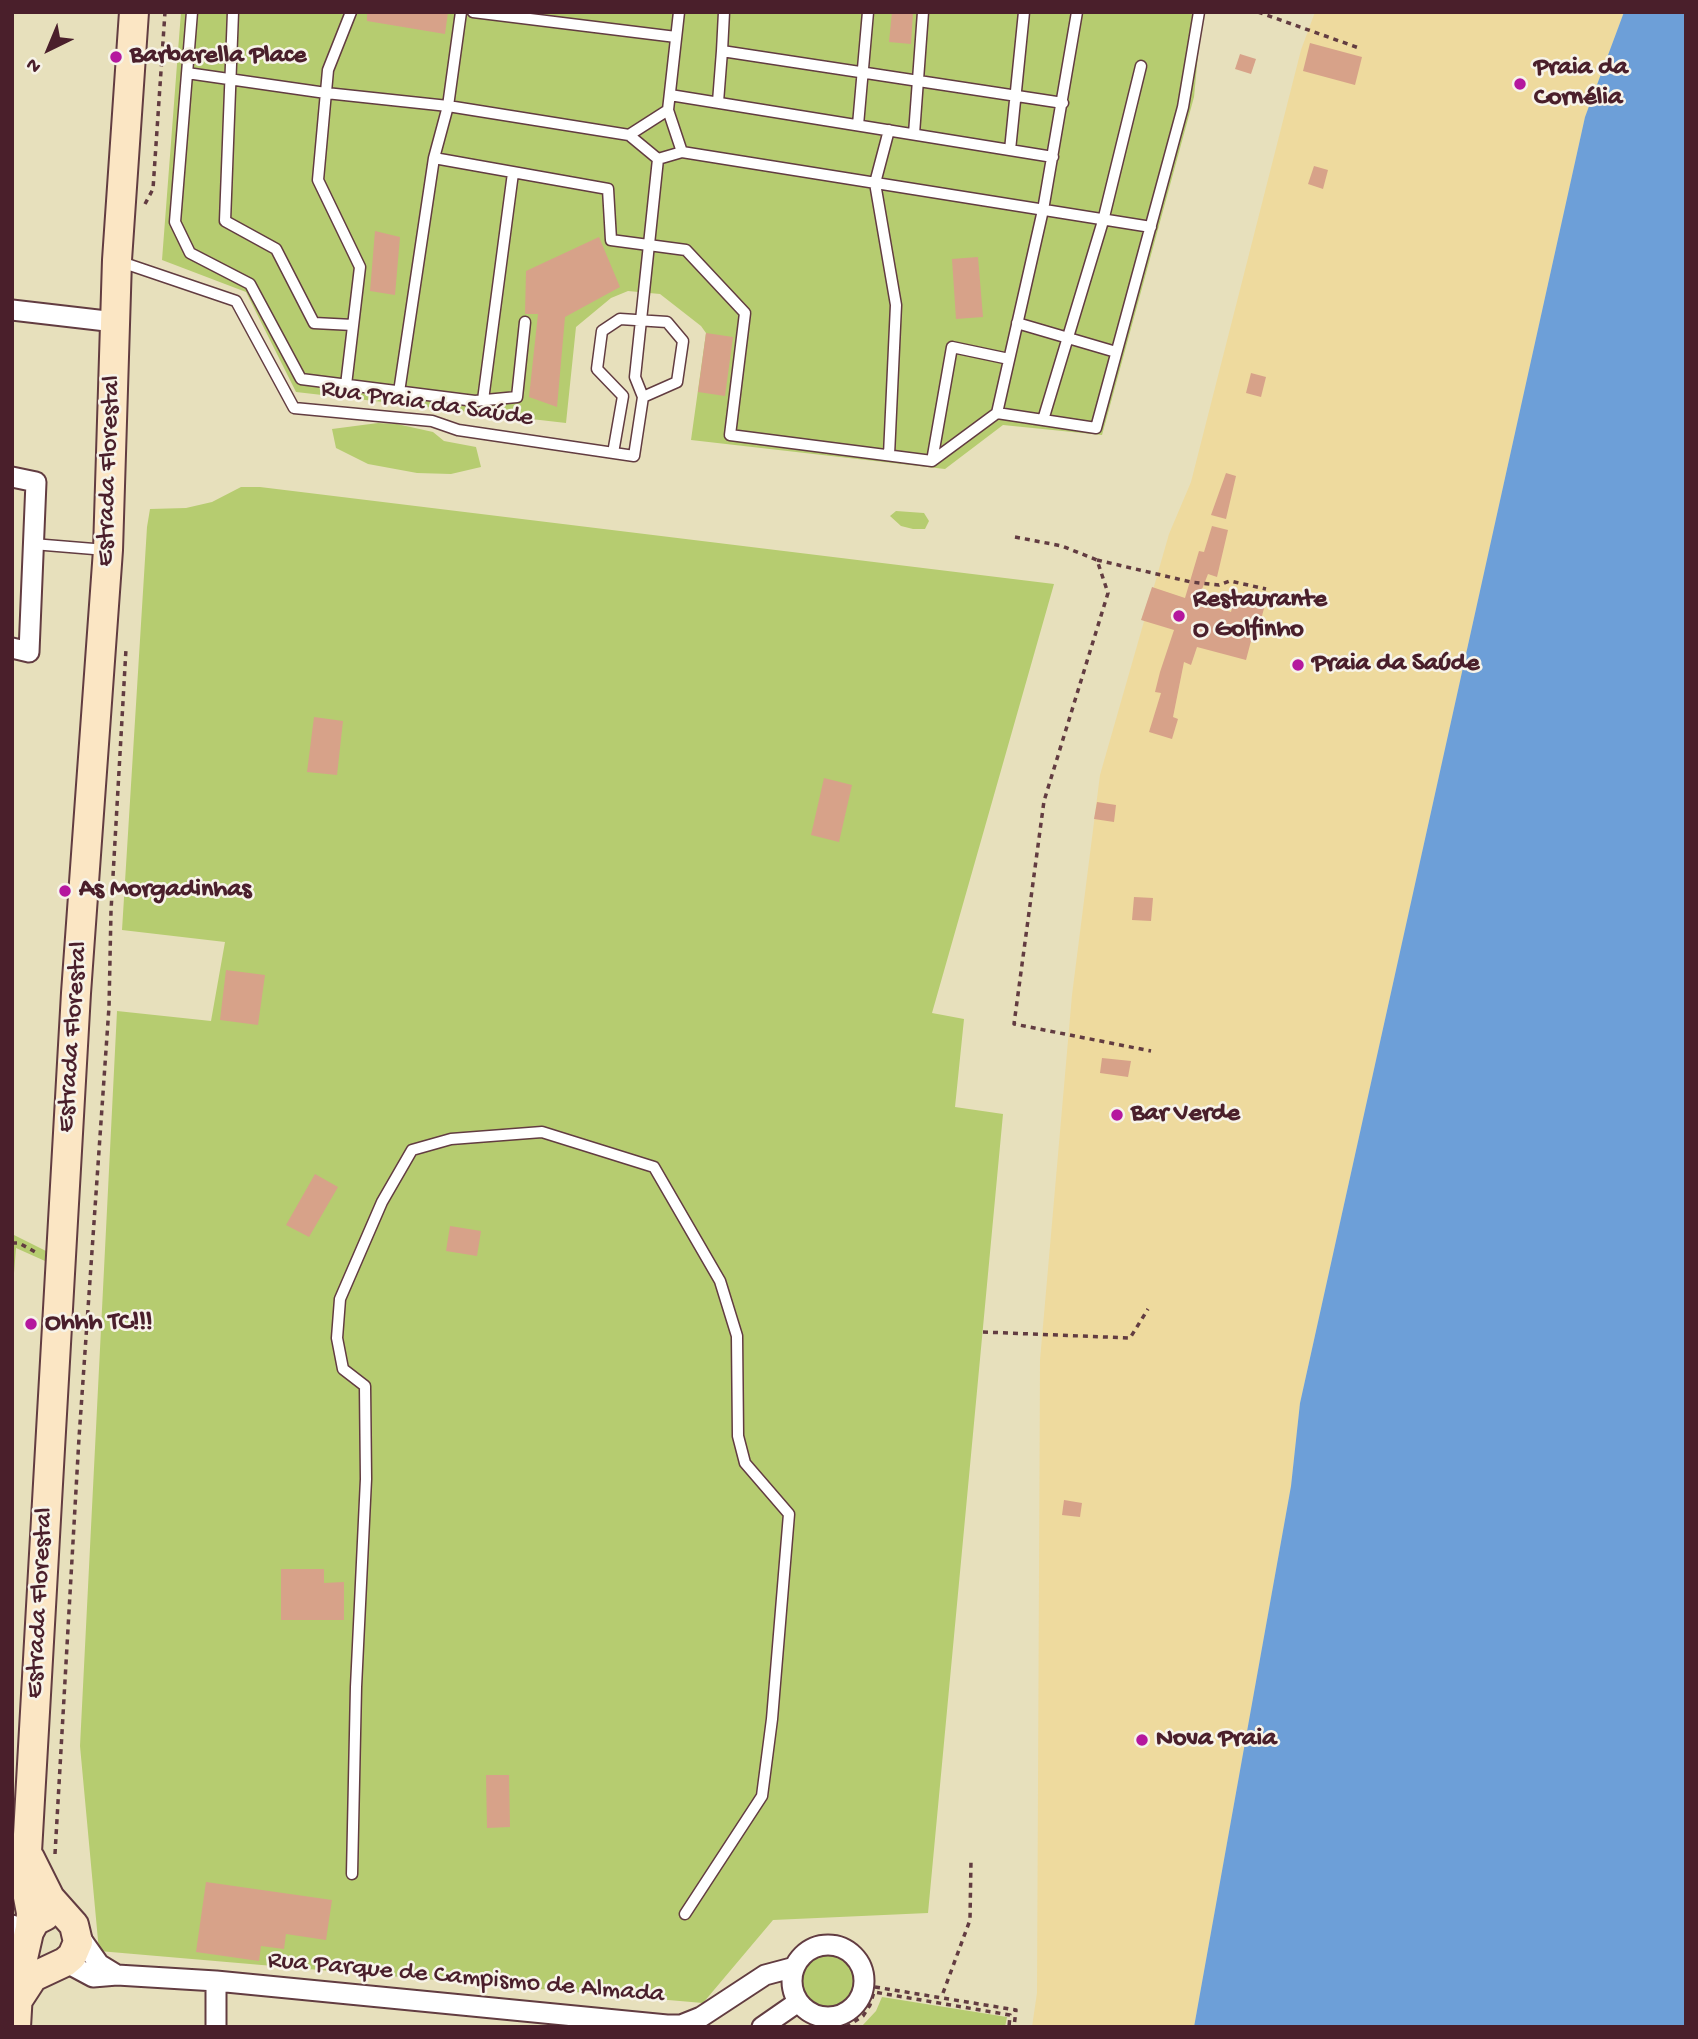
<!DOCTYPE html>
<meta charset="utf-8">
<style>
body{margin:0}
#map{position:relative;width:1698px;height:2039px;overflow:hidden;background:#e7e0bc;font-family:"Gochi Hand",sans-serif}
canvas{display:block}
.frame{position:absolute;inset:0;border:14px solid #4a1f2b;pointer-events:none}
.north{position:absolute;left:14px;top:14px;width:70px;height:70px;-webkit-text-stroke:5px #f7f3e8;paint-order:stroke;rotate:223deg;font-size:19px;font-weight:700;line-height:28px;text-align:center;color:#4a1f2b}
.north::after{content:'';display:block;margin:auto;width:24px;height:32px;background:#4a1f2b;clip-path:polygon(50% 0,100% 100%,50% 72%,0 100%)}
</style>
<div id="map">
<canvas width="1698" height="2039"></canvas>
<div class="frame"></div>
<div class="north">N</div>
</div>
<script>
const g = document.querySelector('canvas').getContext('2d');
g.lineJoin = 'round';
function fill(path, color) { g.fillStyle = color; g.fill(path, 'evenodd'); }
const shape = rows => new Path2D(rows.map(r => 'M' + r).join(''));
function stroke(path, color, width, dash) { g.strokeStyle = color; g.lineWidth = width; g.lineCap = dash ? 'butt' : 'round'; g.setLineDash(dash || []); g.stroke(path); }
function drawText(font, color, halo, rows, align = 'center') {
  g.font = font + ' "Gochi Hand",sans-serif'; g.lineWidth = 5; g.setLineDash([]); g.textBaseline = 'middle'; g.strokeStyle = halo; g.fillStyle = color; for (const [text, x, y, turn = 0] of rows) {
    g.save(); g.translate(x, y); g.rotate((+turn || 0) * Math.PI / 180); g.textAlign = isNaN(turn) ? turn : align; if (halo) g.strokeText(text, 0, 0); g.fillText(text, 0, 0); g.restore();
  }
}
fill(shape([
 [181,12,1202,12,1194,97,1102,435,1003,425,945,469,691,440,706,333,701,326,660,294,628,291,611,298,576,327,566,423,296,392,246,292,162,260],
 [378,423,397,424,433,432,444,441,476,447,481,467,451,474,417,473,368,464,336,448,332,429],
 [241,487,260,487,1054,584,932,1013,964,1019,955,1107,1003,1114,928,1913,773,1920,703,2003,99,1951,80,1746,117,1011,211,1021,225,942,122,930,147,527,150,509,186,508,212,502],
 [896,511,924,513,929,521,925,529,913,529,901,526,890,516],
 [12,1234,46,1251,45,1261,16,1248,12,1298],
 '800 1981a28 28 0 1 1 56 0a28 28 0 1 1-56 0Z',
 [882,1997,1007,2017,1005,2027,861,2027,876,2011]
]), '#b6cc70');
fill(shape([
 [1315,12,1624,12,1585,117,1300,1403,1291,1486,1194,2027,1032,2027,1037,1993,1040,1360,1072,995,1100,775,1169,534,1191,482,1301,50]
]), '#eeda9e');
fill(shape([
 [1624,12,1686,12,1686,2027,1194,2027,1291,1486,1300,1403,1585,117]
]), '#6d9fd8');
fill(shape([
 [367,12,448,12,445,34,367,21],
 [892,12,913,12,911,44,889,42],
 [1310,43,1362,57,1355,85,1303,71],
 [1240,54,1256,59,1251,74,1235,69],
 [1314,166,1328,170,1323,189,1308,184],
 [375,231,400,237,395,295,370,291],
 [599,237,620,287,565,317,557,407,529,397,538,314,525,314,526,271],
 [978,257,983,317,956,319,952,259],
 [706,333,733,337,725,396,698,392],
 [1251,373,1266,377,1261,397,1246,393],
 [1226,473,1236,476,1226,519,1211,515],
 [1212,526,1228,530,1217,577,1208,574,1197,602,1231,612,1236,593,1266,601,1259,627,1255,626,1246,660,1197,647,1191,665,1184,662,1173,717,1178,719,1172,739,1149,732,1161,693,1155,692,1160,672,1174,630,1141,620,1152,587,1185,598,1199,551,1204,552],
 [314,717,343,721,337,775,307,772],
 [824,778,852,785,839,842,811,835],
 [1097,802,1116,805,1114,822,1094,819],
 [1134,897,1153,898,1151,921,1132,920],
 [226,970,265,975,258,1025,220,1020],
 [1102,1058,1131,1061,1128,1077,1100,1073],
 [315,1174,338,1187,309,1237,286,1225],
 [450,1226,481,1231,477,1256,446,1251],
 [1064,1500,1082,1503,1080,1517,1062,1515],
 [281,1569,324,1569,324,1583,344,1582,344,1620,281,1620],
 [486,1775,509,1775,510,1827,487,1828],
 [206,1882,332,1900,326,1940,286,1934,284,1949,261,1946,259,1961,196,1952]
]), '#d7a289');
const service = shape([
 [192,12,175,222,190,253,250,284,301,379,475,401,517,397,525,322],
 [233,12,225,221,276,249,314,323,353,325],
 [473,12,676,37],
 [724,12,722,51,1063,103],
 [187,73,326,93,448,106,629,135],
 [670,95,1053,157],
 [718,102,722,51],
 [668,110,682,152,658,159,629,135,668,110],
 [668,110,679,12],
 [858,125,868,12],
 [889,130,875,183,896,305,889,455],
 [914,134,923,12],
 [1010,150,1024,12],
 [682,152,1151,227],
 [434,158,448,106,461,12],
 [121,262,236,301,294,408,432,421,458,430,634,456,643,397,677,382,683,341,667,322,620,319,602,331,597,369,623,396,613,453],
 [1017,323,1116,352],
 [346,385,360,267,318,180,328,70,351,12],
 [399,392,434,158,608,189,611,240,686,250,745,313,730,435,932,461,997,413,1096,428,1183,107,1199,12],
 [643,397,635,377,658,159],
 [483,400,513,173],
 [997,413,1043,210,1077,12],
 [1043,420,1103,221,1141,66],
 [932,461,952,347,1009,359],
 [33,544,106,550],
 [352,1874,356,1687,366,1479,365,1386,343,1369,337,1338,340,1299,382,1202,412,1150,451,1139,542,1132,654,1167,720,1281,737,1336,738,1436,745,1463,789,1514,772,1719,762,1796,685,1914]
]);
const minor = shape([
 [12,310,115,322],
 [12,477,36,482,29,652,12,648],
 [12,1925,29,1932],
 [77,1933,99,1964,117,1975],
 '792 1981a36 36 0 1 1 72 0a36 36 0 1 1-72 0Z',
 [65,1962,93,1977,117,1975,216,1981,667,2025,681,2025,701,2017,765,1975,795,1967],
 [216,1981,216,2027],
 [762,2027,798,2002]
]);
const secondary = shape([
 [30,1928,31,1913,27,1892,27,1852,76,993,108,550,117,260,134,12],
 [18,2000,33,1977,65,1962,72,1956,78,1942,74,1925,50,1898,30,1858],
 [16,2027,19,1976,29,1932,35,1921,45,1916]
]);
stroke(service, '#623c41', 13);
stroke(minor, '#623c41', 23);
stroke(secondary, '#623c41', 32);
stroke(shape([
 [1258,12,1359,48],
 [145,204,153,189,165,12],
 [1015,537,1062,546,1097,560,1108,593,1044,801,1014,1024,1151,1051],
 [1097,560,1191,582,1219,585,1230,581,1266,589],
 [12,1243,19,1243,39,1254],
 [983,1332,1130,1338,1148,1309],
 [55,1854,79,1438,109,1007,111,911,126,649],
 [875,1987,1016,2010,1014,2027],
 [943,1993,970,1920,971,1860],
 [846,2027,863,2016,870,2005,874,1992,1010,2015,1009,2027]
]), '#623c41', 3.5, [5, 5]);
stroke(service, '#fff', 10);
stroke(minor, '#fff', 19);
stroke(secondary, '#fbe6c4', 28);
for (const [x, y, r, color] of [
 [116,57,7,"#b5179e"],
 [1520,84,7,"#b5179e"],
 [1179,616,7,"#b5179e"],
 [1298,665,7,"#b5179e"],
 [65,891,7,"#b5179e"],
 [1117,1115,7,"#b5179e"],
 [31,1324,7,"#b5179e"],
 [1142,1740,7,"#b5179e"]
]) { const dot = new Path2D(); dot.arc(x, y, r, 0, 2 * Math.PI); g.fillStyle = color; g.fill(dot); stroke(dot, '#f7f3e8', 2.5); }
drawText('bold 26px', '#4a1f2b', '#f7f3e8', [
 ["Barbarella Place",130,57],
 ["Praia da",1534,69],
 ["Cornélia",1534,99],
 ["Restaurante",1193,601],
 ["O Golfinho",1193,631],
 ["Praia da Saúde",1312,665],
 ["As Morgadinhas",79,891],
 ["Bar Verde",1131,1115],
 ["Ohhh TC!!!",45,1324],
 ["Nova Praia",1156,1740]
], 'left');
drawText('26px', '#4a1f2b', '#f7f3e8', [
 ["Rua Praia da Saúde",427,405,8],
 ["Estrada Florestal",110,471,-88],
 ["Estrada Florestal",74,1037,-86],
 ["Estrada Florestal",41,1603,-87],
 ["Rua Parque de Campismo de Almada",466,1979,5]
]);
</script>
